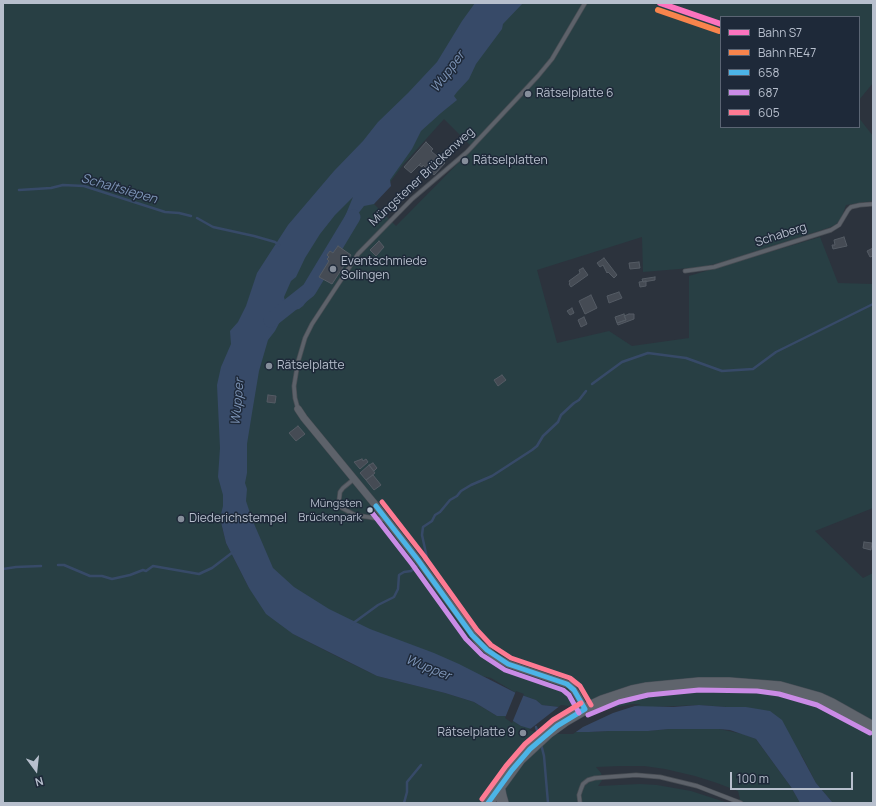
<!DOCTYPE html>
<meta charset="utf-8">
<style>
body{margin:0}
#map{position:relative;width:876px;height:806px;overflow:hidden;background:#2c333d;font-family:Manrope,sans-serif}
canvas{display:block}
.frame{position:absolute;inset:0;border:4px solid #b7bfcd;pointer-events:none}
.legend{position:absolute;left:720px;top:16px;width:140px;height:112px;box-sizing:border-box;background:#1e2939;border:1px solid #5b6574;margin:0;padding:5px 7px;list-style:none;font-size:12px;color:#b7bfcd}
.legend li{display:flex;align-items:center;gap:8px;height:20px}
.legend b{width:20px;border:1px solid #5b6574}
.north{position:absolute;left:16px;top:750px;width:40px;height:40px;-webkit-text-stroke:3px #1e2939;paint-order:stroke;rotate:165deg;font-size:11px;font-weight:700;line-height:16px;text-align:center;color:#b7bfcd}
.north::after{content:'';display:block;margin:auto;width:14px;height:18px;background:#b7bfcd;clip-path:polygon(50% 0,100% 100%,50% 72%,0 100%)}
.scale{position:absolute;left:730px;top:772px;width:123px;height:18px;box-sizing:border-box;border:2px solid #b7bfcd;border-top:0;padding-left:5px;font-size:12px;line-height:14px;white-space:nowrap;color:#b7bfcd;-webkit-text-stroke:3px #1e2939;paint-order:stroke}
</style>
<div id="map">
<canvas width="876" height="806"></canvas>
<div class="frame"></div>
<ul class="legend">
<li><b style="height:5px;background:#fc73be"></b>Bahn S7</li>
<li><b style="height:5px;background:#f8844c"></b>Bahn RE47</li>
<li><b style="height:5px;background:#4cb4e7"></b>658</li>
<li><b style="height:5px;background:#ca8be6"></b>687</li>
<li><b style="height:5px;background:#fe7a93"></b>605</li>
</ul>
<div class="north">N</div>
<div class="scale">100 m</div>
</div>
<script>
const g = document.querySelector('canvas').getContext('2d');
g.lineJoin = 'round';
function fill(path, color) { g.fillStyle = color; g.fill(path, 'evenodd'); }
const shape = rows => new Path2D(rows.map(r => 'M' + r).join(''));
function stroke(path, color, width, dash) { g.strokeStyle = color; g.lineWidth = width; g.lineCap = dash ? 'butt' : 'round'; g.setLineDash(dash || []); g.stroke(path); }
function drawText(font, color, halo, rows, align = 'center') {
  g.font = font + ' Manrope,sans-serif'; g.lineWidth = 3; g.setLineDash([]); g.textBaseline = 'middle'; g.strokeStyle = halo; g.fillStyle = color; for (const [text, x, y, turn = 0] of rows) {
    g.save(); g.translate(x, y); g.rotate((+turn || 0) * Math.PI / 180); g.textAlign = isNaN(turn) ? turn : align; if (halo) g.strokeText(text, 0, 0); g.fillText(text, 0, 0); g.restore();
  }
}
fill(shape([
 [3,3,873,3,873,83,859,100,859,17,721,17,721,127,859,127,859,118,873,136,873,201,846,205,841,219,835,225,828,228,726,261,703,267,643,272,642,237,537,270,557,343,609,331,632,346,689,338,689,276,820,237,838,283,873,284,873,508,815,531,863,578,873,573,873,803,833,803,816,783,802,756,746,707,726,707,699,705,586,710,542,705,536,700,516,693,491,678,440,667,299,607,220,518,226,543,249,588,293,634,342,659,377,676,445,693,474,702,497,716,505,716,521,726,589,732,609,731,648,731,669,729,719,729,743,734,756,739,761,746,791,787,800,803,730,803,740,799,738,791,717,783,695,776,665,769,644,766,621,766,596,767,601,773,603,779,598,786,640,784,657,785,691,791,728,803,3,803],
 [444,119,473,148,396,226,374,204,402,166]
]), '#283f44');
fill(shape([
 [475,3,523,3,503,24,502,29,476,64,469,79,457,92,454,96,457,100,441,113,421,131,412,149,390,180,391,186,374,204,364,206,343,233,339,231,353,197,335,215,320,234,305,258,296,277,291,281,284,297,287,308,275,331,268,340,259,371,252,413,247,444,247,473,245,483,247,489,246,501,252,519,273,568,294,587,329,609,370,629,434,653,459,664,516,693,536,700,542,705,586,710,617,709,634,706,673,707,699,705,726,707,746,707,770,711,782,720,816,783,833,803,800,803,791,787,756,739,730,730,719,729,669,729,648,731,609,731,589,732,542,732,521,726,505,716,497,716,474,702,445,693,377,676,293,634,266,614,249,588,226,543,220,518,223,506,223,495,218,477,220,448,217,385,221,367,231,344,230,331,238,322,246,306,257,273,288,225,334,171,363,141,378,122,408,93,437,62,462,21],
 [309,282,316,289,303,306,299,309,289,311,288,301]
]), '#374a68');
fill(shape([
 [516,691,524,694,512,723,505,718],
 [633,704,641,704,613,713,583,727,573,734,542,734,529,730,561,705,586,708,617,707]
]), '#2c333d');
stroke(shape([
 [19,190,51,188,63,185,84,186,165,212,179,213,191,216],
 [197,218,213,227,254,236,275,242,279,245],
 [592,384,622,362,648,353,686,358,722,371,753,369,776,352,873,304],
 [58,565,64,565,90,576,102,576,112,579,130,575,143,570,146,571,153,566,199,574,212,568,233,552],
 [3,569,16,567,41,566],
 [352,624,378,605,394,597,398,589,399,575,404,572,411,571,427,558,422,535,423,527,432,521,435,515,440,512,450,500,457,496,461,491,471,485,492,476,532,450,537,446,543,436,558,422,561,415,574,403,579,400,586,391],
 [536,727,539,737],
 [541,744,544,756,548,803],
 [404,803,407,792,407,782,421,765]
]), '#374a68', 2.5);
stroke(shape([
 [271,320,309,290,353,217]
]), '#374a68', 15);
const building = shape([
 [426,142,433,149,431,151,445,163,434,175,423,165,422,167,419,165,421,163,411,173,404,167,426,142],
 [844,237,847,246,833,249,832,245,835,245,834,240,844,237],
 [379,241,384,247,376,256,370,250,379,241],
 [338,246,351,255,332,284,319,277,329,261,327,259,329,257,327,255,330,251,333,253,338,246],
 [873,248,873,256,870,257,867,251,873,248],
 [604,258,617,275,614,278,608,272,607,273,603,265,600,267,597,263,604,258],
 [639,262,640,268,630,269,629,263,639,262],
 [583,268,588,275,571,287,569,284,570,283,569,281,580,273,579,270,583,268],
 [655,277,655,280,643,282,642,279,655,277],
 [646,281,646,286,640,287,639,282,646,281],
 [619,292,622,298,609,303,607,296,619,292],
 [591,295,597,308,585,314,579,301,591,295],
 [572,308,574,313,570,315,567,311,572,308],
 [624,314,626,320,617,323,615,317,624,314],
 [629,314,634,314,634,319,618,325,617,323,626,320,624,316,629,314],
 [584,317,587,324,581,327,578,320,584,317],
 [502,375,506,380,498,386,494,380,502,375],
 [268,395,276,396,275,403,267,402,268,395],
 [298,426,305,434,296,441,289,433,298,426],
 [362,459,363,461,366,459,368,462,360,469,354,462,362,459],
 [373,463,377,468,374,471,369,465,373,463],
 [369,465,375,473,366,480,360,473,369,465],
 [373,475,381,485,374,490,366,480,373,475],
 [182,515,184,517,184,519,182,521,179,520,178,518,179,516,182,515],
 [864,542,872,543,871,550,863,548,864,542]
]);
fill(building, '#454b54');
stroke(building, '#545b64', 1);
const lane = shape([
 [685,271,714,267,831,230,839,225,848,210,851,207,860,205,873,204],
 [298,409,295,398,294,386,298,362,305,338,312,324,358,254,412,199,467,152,538,76,552,59,585,3],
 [354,479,343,488,340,492,339,501,342,508,355,515,387,520],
 [580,803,579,795,581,789,583,784,588,780,595,778,636,775,660,777,697,786,741,803]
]);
const street = shape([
 [298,409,304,418,373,502,418,560,479,643,494,656,508,664,570,685,576,693,585,709]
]);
const primary = shape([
 [499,786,501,796,503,803],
 [488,803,520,759,548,733,566,720,585,709,602,701,632,691,647,688,699,683,729,683,780,687,819,698,832,704,873,727]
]);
stroke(lane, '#494e55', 5);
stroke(street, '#494e55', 8);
stroke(primary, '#4a5059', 12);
stroke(lane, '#5d626a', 3.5);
stroke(street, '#5d626a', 7);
stroke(primary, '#5f646c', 11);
stroke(shape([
 [376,506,418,560,472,635,487,650,508,664,567,684,574,690,585,709],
 [488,803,512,770,530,749,557,726,585,709]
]), '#4cb4e7', 5);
stroke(shape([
 [370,510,412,564,466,639,482,655,505,670,563,690,569,695,579,713],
 [588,715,619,702,648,695,699,690,757,691,779,694,817,705,870,733]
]), '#ca8be6', 5);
stroke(shape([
 [382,502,424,556,477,630,491,645,511,658,570,678,580,686,591,705],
 [482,799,506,766,525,744,553,720,581,703]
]), '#fe7a93', 5);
stroke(shape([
 [660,3,721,24]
]), '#fc73be', 6);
stroke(shape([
 [658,10,719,31]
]), '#f8844c', 6);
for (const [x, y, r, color] of [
 [528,94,4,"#868e9b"],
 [465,161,4,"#868e9b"],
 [333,269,4,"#868e9b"],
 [269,366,4,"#868e9b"],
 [370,510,3.5,"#b7bfcd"],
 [181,519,4,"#868e9b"],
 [523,733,4,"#868e9b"]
]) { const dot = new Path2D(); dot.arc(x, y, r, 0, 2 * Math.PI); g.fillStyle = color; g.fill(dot); stroke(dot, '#1e2939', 1.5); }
drawText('11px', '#b7bfcd', '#1e2939', [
 ["Müngsten",362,504],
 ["Brückenpark",362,518]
], 'right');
drawText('12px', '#b7bfcd', '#1e2939', [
 ["Rätselplatte 6",536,94],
 ["Rätselplatten",473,161],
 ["Eventschmiede",341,262],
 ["Solingen",341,276],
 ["Rätselplatte",277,366],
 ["Diederichstempel",189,519],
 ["Rätselplatte 9",515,733,"right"]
], 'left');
drawText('12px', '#b7bfcd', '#1e2939', [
 ["Müngstener Brückenweg",422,177,-43],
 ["Schaberg",781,235,-18]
]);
drawText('italic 13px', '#7d94b6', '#1e2939', [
 ["Wupper",448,72,-53],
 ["Schaltsiepen",119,189,16],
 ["Wupper",238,402,-85],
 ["Wupper",428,668,22]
]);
</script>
